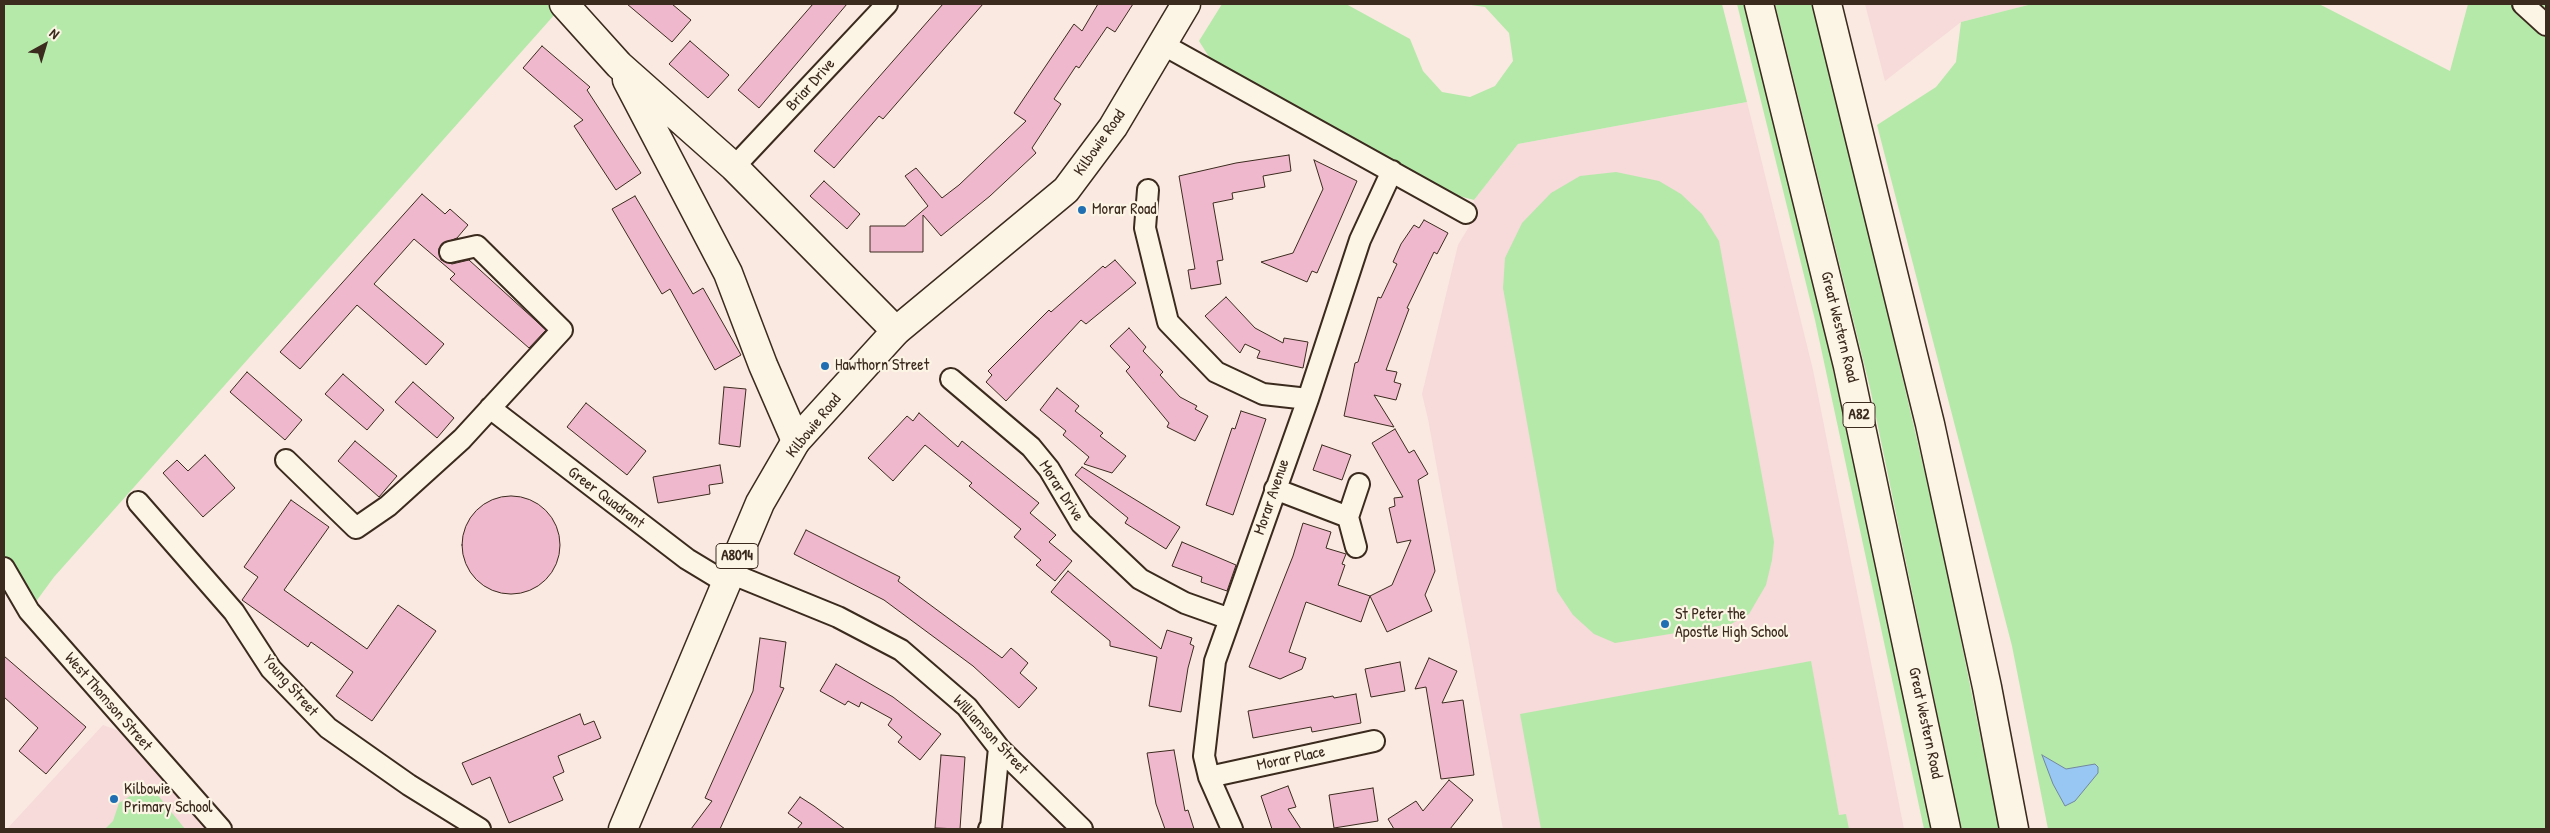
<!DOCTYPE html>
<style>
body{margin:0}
#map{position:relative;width:2550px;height:833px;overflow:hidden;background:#fae9e0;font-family:"Patrick Hand",sans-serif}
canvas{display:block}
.frame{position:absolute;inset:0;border:5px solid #3b2a1e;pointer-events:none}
.north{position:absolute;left:20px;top:20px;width:50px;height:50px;-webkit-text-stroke:4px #fcf5e5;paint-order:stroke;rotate:39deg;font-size:14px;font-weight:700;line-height:20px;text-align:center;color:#3b2a1e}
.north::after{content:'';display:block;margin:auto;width:18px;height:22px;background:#3b2a1e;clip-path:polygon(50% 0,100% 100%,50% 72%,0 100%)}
</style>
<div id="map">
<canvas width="2550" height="833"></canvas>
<div class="frame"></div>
<div class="north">N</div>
</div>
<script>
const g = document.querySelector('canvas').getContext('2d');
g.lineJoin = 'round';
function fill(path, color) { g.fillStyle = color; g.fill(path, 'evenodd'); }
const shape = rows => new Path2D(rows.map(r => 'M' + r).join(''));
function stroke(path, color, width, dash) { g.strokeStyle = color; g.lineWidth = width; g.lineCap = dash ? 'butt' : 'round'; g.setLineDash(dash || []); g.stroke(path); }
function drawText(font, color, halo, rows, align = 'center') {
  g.font = font + ' "Patrick Hand",sans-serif'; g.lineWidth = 4.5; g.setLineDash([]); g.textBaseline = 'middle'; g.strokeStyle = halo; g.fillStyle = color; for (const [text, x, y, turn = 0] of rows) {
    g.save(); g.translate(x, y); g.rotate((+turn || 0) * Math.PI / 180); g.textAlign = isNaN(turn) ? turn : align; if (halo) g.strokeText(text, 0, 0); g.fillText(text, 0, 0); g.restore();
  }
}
fill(shape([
 [1865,4,2032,4,1961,22,1885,81],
 [1747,102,1813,370,1904,829,1503,829,1428,419,1422,394,1458,245,1476,215,1474,200,1518,144],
 [103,725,138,738,221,829,7,829]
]), '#f7dada');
fill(shape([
 [4,4,564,4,54,577,29,611,4,568],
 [1222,4,1346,4,1410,39,1423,71,1442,92,1470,97,1495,86,1513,61,1509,33,1485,7,1464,4,1722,4,1747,102,1518,144,1474,200,1448,193,1211,60,1199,41],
 [1737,4,1744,4,1822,318,1932,829,1924,829,1815,320],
 [1775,4,1812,4,1865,218,1942,546,1999,829,1961,829,1870,388],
 [2032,4,2319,4,2450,71,2468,4,2546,4,2546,829,2048,829,2012,646,1877,125,1936,87,1956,62,1961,22],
 [1616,172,1659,181,1681,194,1702,214,1719,241,1774,542,1772,560,1766,585,1749,614,1731,624,1615,643,1594,634,1573,615,1557,591,1503,288,1505,258,1522,223,1551,193,1580,176],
 [1811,661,1839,815,1846,814,1849,829,1541,829,1520,714],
 [149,784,185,829,105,829,113,821,119,803]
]), '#b5e9aa');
const water = shape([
 [2042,755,2066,769,2095,764,2098,767,2098,773,2075,801,2065,806,2053,784,2042,755]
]);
fill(water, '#98c7f3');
stroke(water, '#73889e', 1);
const building = shape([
 [627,4,672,4,691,20,672,42,627,4],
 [813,4,847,4,759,108,738,90,813,4],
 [943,4,983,4,883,119,879,116,834,168,814,151,943,4],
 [1098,4,1133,4,1115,32,1107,27,1079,68,1076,66,1054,99,1061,104,1032,148,1036,153,990,196,941,236,923,215,923,252,870,252,870,226,905,226,928,206,905,176,916,168,942,198,959,185,1026,121,1014,113,1074,24,1082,31,1098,4],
 [690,41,729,75,708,98,669,64,690,41],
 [542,46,590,87,587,90,641,173,616,190,574,126,583,120,523,68,542,46],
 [1289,155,1291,171,1263,176,1265,187,1232,193,1233,199,1213,203,1223,260,1217,261,1221,284,1191,289,1188,270,1195,269,1179,176,1236,163,1289,155],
 [1314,160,1357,181,1317,273,1312,271,1307,282,1261,262,1293,253,1323,189,1314,160],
 [824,181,860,214,847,229,810,196,824,181],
 [422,194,445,214,450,209,468,225,457,238,442,244,439,249,441,260,452,264,469,260,546,330,529,348,450,279,455,274,414,239,374,284,444,344,426,365,357,305,300,369,280,352,422,194],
 [635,196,693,294,703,288,741,355,715,370,670,289,662,294,612,209,635,196],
 [1424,220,1448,233,1437,254,1434,252,1407,308,1409,309,1386,370,1397,372,1394,382,1401,384,1396,400,1374,395,1394,427,1344,416,1355,363,1358,362,1378,297,1381,298,1397,264,1393,262,1401,244,1414,225,1419,228,1424,220],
 [1115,260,1136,283,1086,324,1081,320,1006,401,986,382,992,375,988,371,1049,310,1051,312,1103,266,1105,268,1115,260],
 [1226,297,1255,328,1283,343,1284,338,1308,342,1303,368,1257,358,1260,351,1245,344,1240,353,1205,316,1226,297],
 [1129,328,1146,347,1143,351,1163,372,1160,375,1180,397,1197,406,1195,409,1208,416,1195,441,1167,427,1169,423,1126,371,1130,367,1110,346,1129,328],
 [247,372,302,420,285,440,230,392,247,372],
 [343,374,384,410,367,430,325,394,343,374],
 [413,382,454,418,437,438,395,402,413,382],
 [724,387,746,389,740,447,719,444,724,387],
 [1057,388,1079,406,1075,411,1103,433,1100,436,1126,456,1112,473,1084,464,1089,457,1063,435,1066,431,1040,410,1057,388],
 [586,403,646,451,627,475,567,427,586,403],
 [1241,411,1266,419,1233,515,1206,505,1232,428,1235,429,1241,411],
 [919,413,958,447,962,441,1039,503,1030,513,1056,535,1049,542,1072,561,1055,581,1036,565,1041,560,1014,537,1021,529,969,486,972,483,925,445,893,481,868,458,907,416,913,421,919,413],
 [1395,429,1409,453,1414,450,1428,474,1418,480,1435,571,1425,595,1432,611,1387,632,1370,596,1361,622,1306,602,1289,652,1306,658,1302,669,1280,679,1249,667,1293,556,1303,523,1331,532,1326,548,1346,554,1342,564,1345,565,1338,585,1370,596,1392,585,1411,540,1397,543,1389,508,1395,506,1394,498,1403,497,1372,443,1395,429],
 [355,441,397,476,379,497,338,461,355,441],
 [1322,445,1351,455,1342,480,1313,470,1322,445],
 [205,455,235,488,203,517,163,473,177,460,188,471,205,455],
 [720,465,723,483,709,485,710,494,658,503,653,477,720,465],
 [1082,467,1180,527,1166,549,1125,523,1128,518,1075,475,1082,467],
 '462 545a49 49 0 1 1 98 0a49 49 0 1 1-98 0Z',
 [291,500,329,527,284,590,367,649,398,605,436,631,372,721,336,696,353,672,311,642,308,647,242,600,258,577,244,567,291,500],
 [806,530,900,577,898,581,1002,658,1011,648,1028,663,1020,673,1037,688,1019,708,973,666,884,600,794,554,806,530],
 [1182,542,1236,565,1227,591,1201,582,1202,577,1172,566,1182,542],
 [1068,571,1161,649,1167,630,1192,638,1190,644,1194,646,1188,668,1181,712,1149,706,1157,657,1110,646,1110,641,1051,592,1068,571],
 [760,638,786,642,780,687,784,688,720,829,691,829,712,801,705,798,753,691,760,638],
 [4,656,86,727,46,774,19,751,38,728,4,697,4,656],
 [1429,658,1457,671,1442,703,1463,700,1474,775,1441,779,1426,687,1415,689,1429,658],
 [1400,662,1405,691,1371,697,1365,669,1400,662],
 [836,664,893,697,941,734,920,760,898,742,902,737,888,725,892,719,861,702,859,707,848,701,845,705,820,691,836,664],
 [1356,694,1361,723,1312,732,1311,727,1253,738,1248,711,1333,696,1334,698,1356,694],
 [580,714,584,725,594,721,601,738,558,756,564,772,553,777,563,800,509,823,490,777,472,785,462,763,580,714],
 [1174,750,1185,811,1188,810,1194,829,1165,829,1156,804,1147,753,1174,750],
 [941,755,965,757,960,829,935,828,941,755],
 [1449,780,1473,800,1450,829,1394,829,1388,819,1416,801,1423,811,1449,780],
 [1288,786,1296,807,1288,809,1301,829,1272,829,1261,796,1288,786],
 [1373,788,1378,821,1334,828,1329,795,1373,788],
 [800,797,814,806,845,829,797,829,802,823,788,813,800,797]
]);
fill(building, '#f0b8cd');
stroke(building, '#3b2a1e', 1);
const street = shape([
 [2523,4,2546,25],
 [1162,44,1466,213],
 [734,167,887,4],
 [1148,190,1145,228,1168,322,1216,372,1263,394,1308,399],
 [951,379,1031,447,1049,469,1081,523,1140,579,1185,603,1230,619],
 [490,408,687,559,725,582],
 [286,460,356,528,388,506,462,439,562,330,477,246,450,252],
 [1275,489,1348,517],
 [138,502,234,612,271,669,328,728,409,785,480,829],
 [1356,547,1348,517,1359,484],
 [4,568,29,611,221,829],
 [730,573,838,617,901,650,967,707,999,748,1082,829],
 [1209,777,1374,741],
 [989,829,991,827,999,748],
 [1232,829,1209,777,1204,756,1215,661,1308,399,1360,240,1392,171]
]);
const secondary = shape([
 [564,4,619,65,734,167,896,331],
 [627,80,728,273,763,365,796,441]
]);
const primary = shape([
 [1759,4,1848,366,1946,829],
 [1827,4,1930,424,1987,687,2014,829],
 [623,829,760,503,796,441,896,331,1066,190,1113,127,1186,4]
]);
stroke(street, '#3b2a1e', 24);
stroke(secondary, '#3b2a1e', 31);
stroke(primary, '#3b2a1e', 31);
stroke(street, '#fcf5e5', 20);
stroke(secondary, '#fcf5e5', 28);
stroke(primary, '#fcf5e5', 28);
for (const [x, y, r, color] of [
 [1082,210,5,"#1f6fb2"],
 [825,366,5,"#1f6fb2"],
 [1665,624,5,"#1f6fb2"],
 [114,799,5,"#1f6fb2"]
]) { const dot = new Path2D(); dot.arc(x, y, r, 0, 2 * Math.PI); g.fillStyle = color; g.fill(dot); stroke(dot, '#fcf5e5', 2); }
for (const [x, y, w] of [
 [1859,415,32],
 [737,556,42]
]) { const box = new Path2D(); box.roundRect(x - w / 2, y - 12.5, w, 25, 4); g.fillStyle = '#fcf5e5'; g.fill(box); stroke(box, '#3b2a1e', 1); }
drawText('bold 15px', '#3b2a1e', null, [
 ["A82",1859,415],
 ["A8014",737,556]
]);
drawText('16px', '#3b2a1e', '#fcf5e5', [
 ["Briar Drive",811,85,-48],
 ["Kilbowie Road",1100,143,-55],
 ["Great Western Road",1839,327,76],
 ["Kilbowie Road",814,426,-51],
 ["Morar Drive",1061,491,57],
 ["Morar Avenue",1272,497,-71],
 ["Greer Quadrant",606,498,37],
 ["Young Street",290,686,49],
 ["West Thomson Street",108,702,49],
 ["Great Western Road",1925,723,78],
 ["Williamson Street",990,735,47],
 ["Morar Place",1291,759,-12]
]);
drawText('16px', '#3b2a1e', '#fcf5e5', [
 ["Morar Road",1092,210],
 ["Hawthorn Street",835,366],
 ["St Peter the",1675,615],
 ["Apostle High School",1675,633],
 ["Kilbowie",124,790],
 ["Primary School",124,808]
], 'left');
</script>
